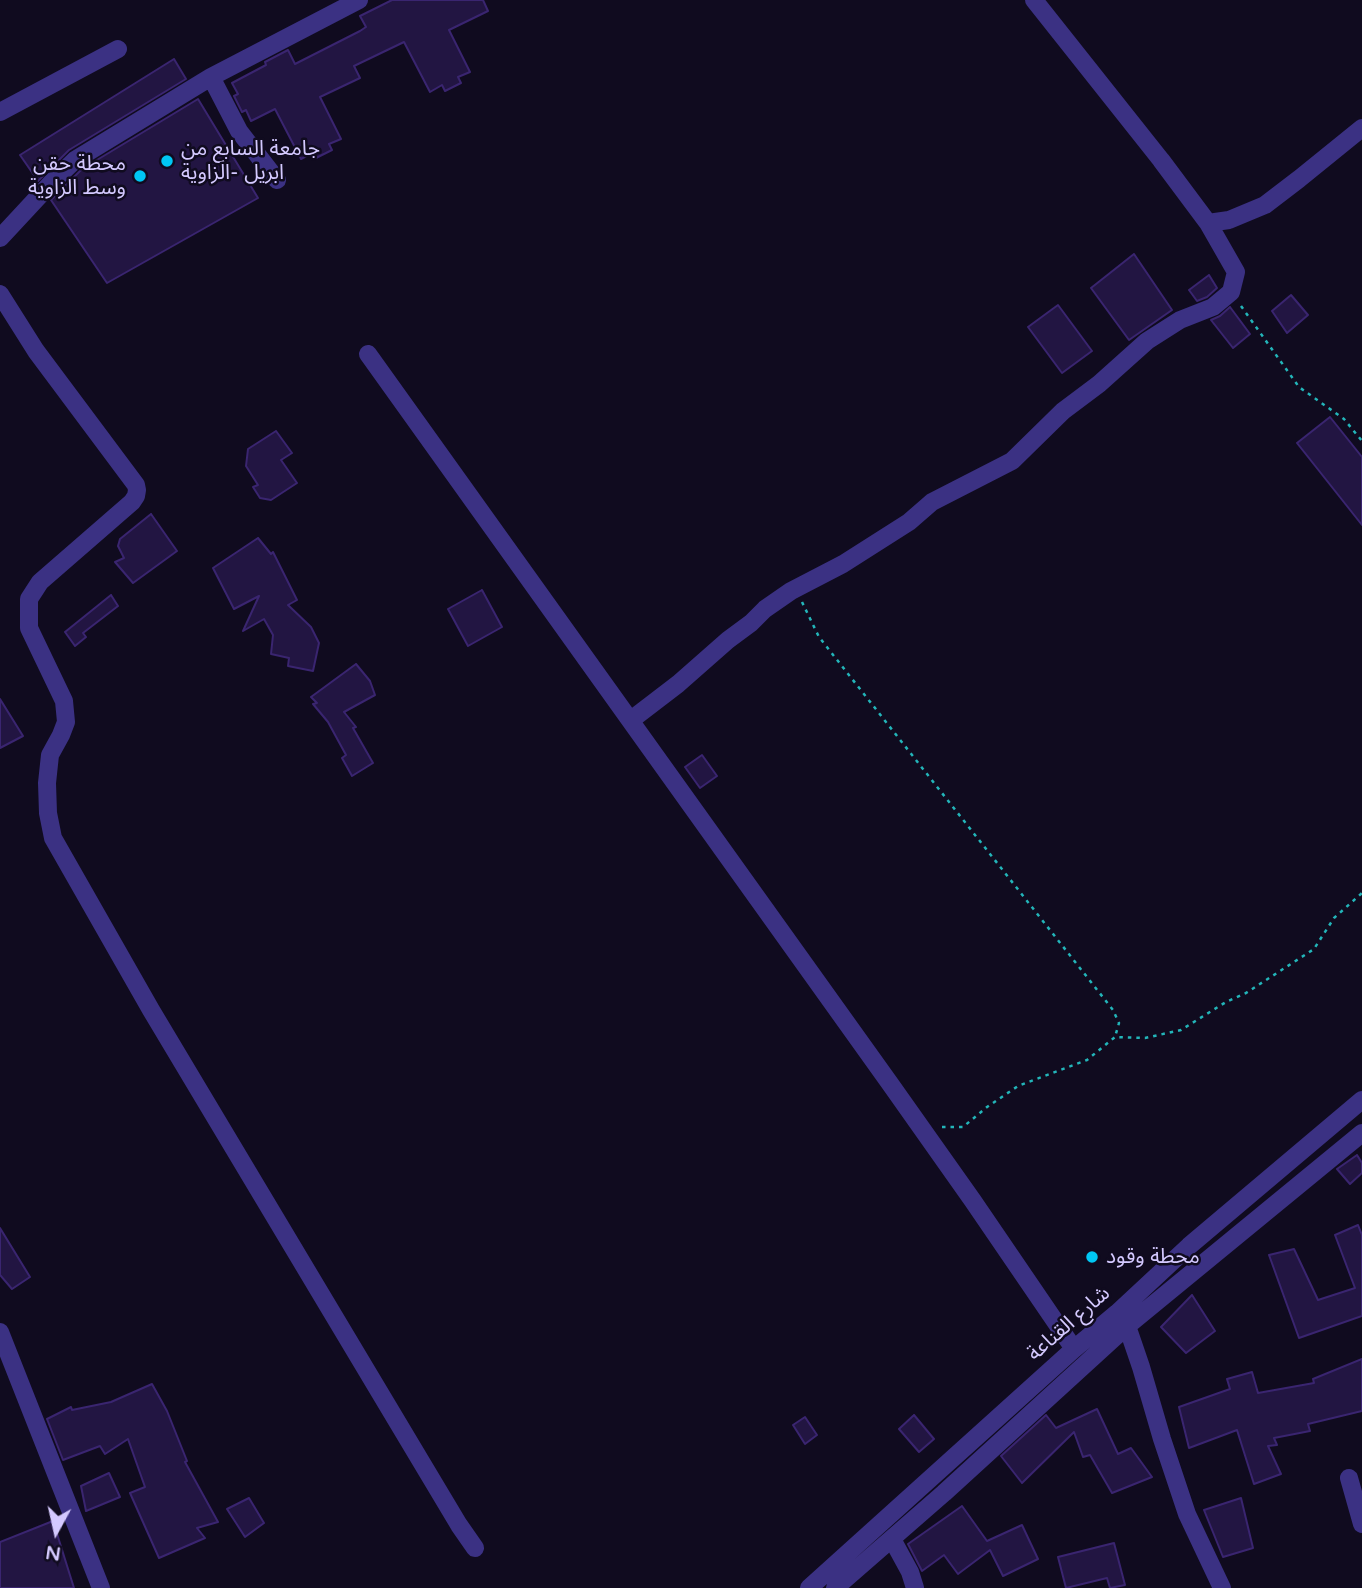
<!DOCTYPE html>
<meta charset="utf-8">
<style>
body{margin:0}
#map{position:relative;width:1362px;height:1588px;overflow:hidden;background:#100b1f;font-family:"Varela Round",sans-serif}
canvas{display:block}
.north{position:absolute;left:21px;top:1497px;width:70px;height:70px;-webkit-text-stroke:5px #100b1f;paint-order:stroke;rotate:188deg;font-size:19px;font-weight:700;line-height:28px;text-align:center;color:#d4c9ff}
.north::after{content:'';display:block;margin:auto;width:24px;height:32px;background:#d4c9ff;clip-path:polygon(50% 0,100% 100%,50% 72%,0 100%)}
</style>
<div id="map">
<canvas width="1362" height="1588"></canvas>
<div class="north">N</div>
</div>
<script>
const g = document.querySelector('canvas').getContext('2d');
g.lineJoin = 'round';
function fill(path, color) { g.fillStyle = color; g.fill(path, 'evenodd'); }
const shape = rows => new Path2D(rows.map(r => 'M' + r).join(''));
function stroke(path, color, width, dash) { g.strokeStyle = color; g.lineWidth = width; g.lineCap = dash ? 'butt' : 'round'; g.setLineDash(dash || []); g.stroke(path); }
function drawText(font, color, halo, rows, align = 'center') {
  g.font = font + ' "Varela Round","Noto Sans Arabic",sans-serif'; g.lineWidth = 5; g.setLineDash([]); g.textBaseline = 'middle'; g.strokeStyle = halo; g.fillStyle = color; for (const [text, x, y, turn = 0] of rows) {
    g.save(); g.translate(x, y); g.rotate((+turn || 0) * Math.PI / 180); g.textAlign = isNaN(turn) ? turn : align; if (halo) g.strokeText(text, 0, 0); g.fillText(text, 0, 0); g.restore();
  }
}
const building = shape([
 [392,0,483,0,488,11,449,30,470,72,458,77,461,83,445,91,442,85,430,92,404,42,354,66,360,78,320,97,341,139,329,144,332,150,316,158,314,152,301,159,275,109,251,121,246,110,242,112,234,96,238,94,232,83,266,65,265,62,288,50,295,64,360,31,366,27,360,16,392,0],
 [174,59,186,79,69,150,38,181,20,155,174,59],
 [198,99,258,198,107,283,51,200,82,169,198,99],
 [1134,254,1172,310,1129,340,1091,288,1134,254],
 [1209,275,1217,288,1207,297,1197,301,1189,290,1209,275],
 [1291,295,1308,315,1287,333,1272,311,1291,295],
 [1058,305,1092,351,1062,373,1028,327,1058,305],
 [1230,307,1250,334,1233,348,1211,320,1220,316,1230,307],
 [1330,417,1362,457,1362,525,1297,443,1330,417],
 [276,431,292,453,281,460,297,483,271,500,260,498,253,487,258,485,246,466,248,449,276,431],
 [151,514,177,551,133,583,115,562,124,558,118,546,120,539,151,514],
 [258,538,271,554,273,552,297,600,288,605,311,627,319,643,313,671,288,666,289,658,271,654,273,635,264,619,243,631,259,596,234,609,213,568,258,538],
 [482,590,502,627,468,646,448,609,482,590],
 [111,595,118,606,83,633,86,637,75,646,65,632,111,595],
 [356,664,370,681,375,695,344,712,356,727,353,728,373,763,352,776,342,758,346,755,328,722,313,704,317,703,311,697,356,664],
 [0,699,23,736,0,748,0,699],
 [702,755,717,776,700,788,685,767,702,755],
 [1357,1155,1362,1163,1362,1173,1350,1184,1337,1169,1357,1155],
 [1358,1225,1362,1235,1362,1316,1299,1338,1269,1255,1294,1249,1318,1300,1355,1288,1335,1235,1358,1225],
 [0,1228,30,1277,12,1289,0,1275,0,1228],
 [1192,1295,1215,1331,1186,1353,1161,1327,1192,1295],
 [1362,1359,1362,1411,1308,1424,1310,1431,1274,1438,1277,1445,1268,1446,1281,1474,1254,1484,1237,1430,1189,1448,1179,1407,1230,1389,1227,1379,1252,1372,1258,1393,1314,1383,1313,1379,1362,1359],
 [152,1384,167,1411,187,1461,185,1462,218,1522,197,1528,205,1538,159,1558,130,1493,145,1487,128,1439,105,1454,100,1446,63,1460,47,1419,71,1407,72,1410,111,1402,152,1384],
 [1097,1409,1118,1454,1131,1448,1152,1477,1112,1493,1090,1455,1083,1457,1074,1432,1022,1483,1001,1456,1046,1415,1056,1428,1097,1409],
 [914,1415,934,1439,919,1452,899,1429,914,1415],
 [805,1417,817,1435,805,1444,793,1425,805,1417],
 [109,1473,120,1497,86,1511,81,1486,109,1473],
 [249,1498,264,1523,245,1537,227,1509,249,1498],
 [1241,1498,1253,1548,1223,1557,1204,1510,1241,1498],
 [962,1506,987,1541,1022,1525,1038,1559,1003,1576,990,1550,958,1574,944,1555,922,1571,908,1544,962,1506],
 [53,1521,74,1588,0,1588,0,1542,53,1521],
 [1114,1543,1125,1585,1110,1588,1107,1578,1066,1588,1058,1557,1114,1543]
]);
fill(building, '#221542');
stroke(building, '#3a2570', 2);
stroke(shape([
 [1241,306,1299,387,1344,419,1362,441],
 [802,602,819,637,1113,1010,1119,1023,1115,1037],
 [942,1127,963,1127,987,1107,1018,1086,1087,1060,1115,1037,1145,1038,1181,1030,1226,1002,1246,993,1314,949,1334,918,1362,893]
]), '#23b5b9', 2.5, [3.5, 5]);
stroke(shape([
 [1034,0,1161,160,1208,223,1229,220,1265,205,1299,179,1362,128],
 [211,77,239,131,277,180],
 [0,112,118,49],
 [0,238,53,181,75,160,211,77,359,0],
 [0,294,36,351,136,485,137,490,136,496,132,502,40,582,29,599,29,628,64,701,66,722,61,735,50,755,47,783,48,813,53,838,151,1010,459,1525,475,1548],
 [368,354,891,1085,973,1201,1074,1349],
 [631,720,678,684,728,640,751,623,765,609,791,591,843,564,909,522,932,502,1012,461,1063,411,1099,384,1147,341,1180,320,1213,307,1231,292,1236,272,1208,223],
 [1127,1326,1141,1367,1162,1439,1187,1514,1222,1588],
 [0,1332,101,1588],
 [1349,1478,1362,1524],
 [892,1539,910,1572,915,1588],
 [809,1588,1074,1349,1117,1313,1189,1246,1362,1100],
 [835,1588,944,1493,1127,1326,1362,1133]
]), '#3b3183', 18);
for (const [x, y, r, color] of [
 [167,161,7,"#00c7f4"],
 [140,176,7,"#00c7f4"],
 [1092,1257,7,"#00c7f4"]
]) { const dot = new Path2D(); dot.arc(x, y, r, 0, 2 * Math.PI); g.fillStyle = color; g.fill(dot); stroke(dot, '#100b1f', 2.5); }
drawText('21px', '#d4c9ff', '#100b1f', [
 ["جامعة السابع من",181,149],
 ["ابريل -الزاوية",181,173],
 ["محطة حقن",126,164,"right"],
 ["وسط الزاوية",126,188,"right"],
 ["محطة وقود",1106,1257]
], 'left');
drawText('21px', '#d4c9ff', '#100b1f', [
 ["شارع القناعة",1069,1324,-41]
]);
</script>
